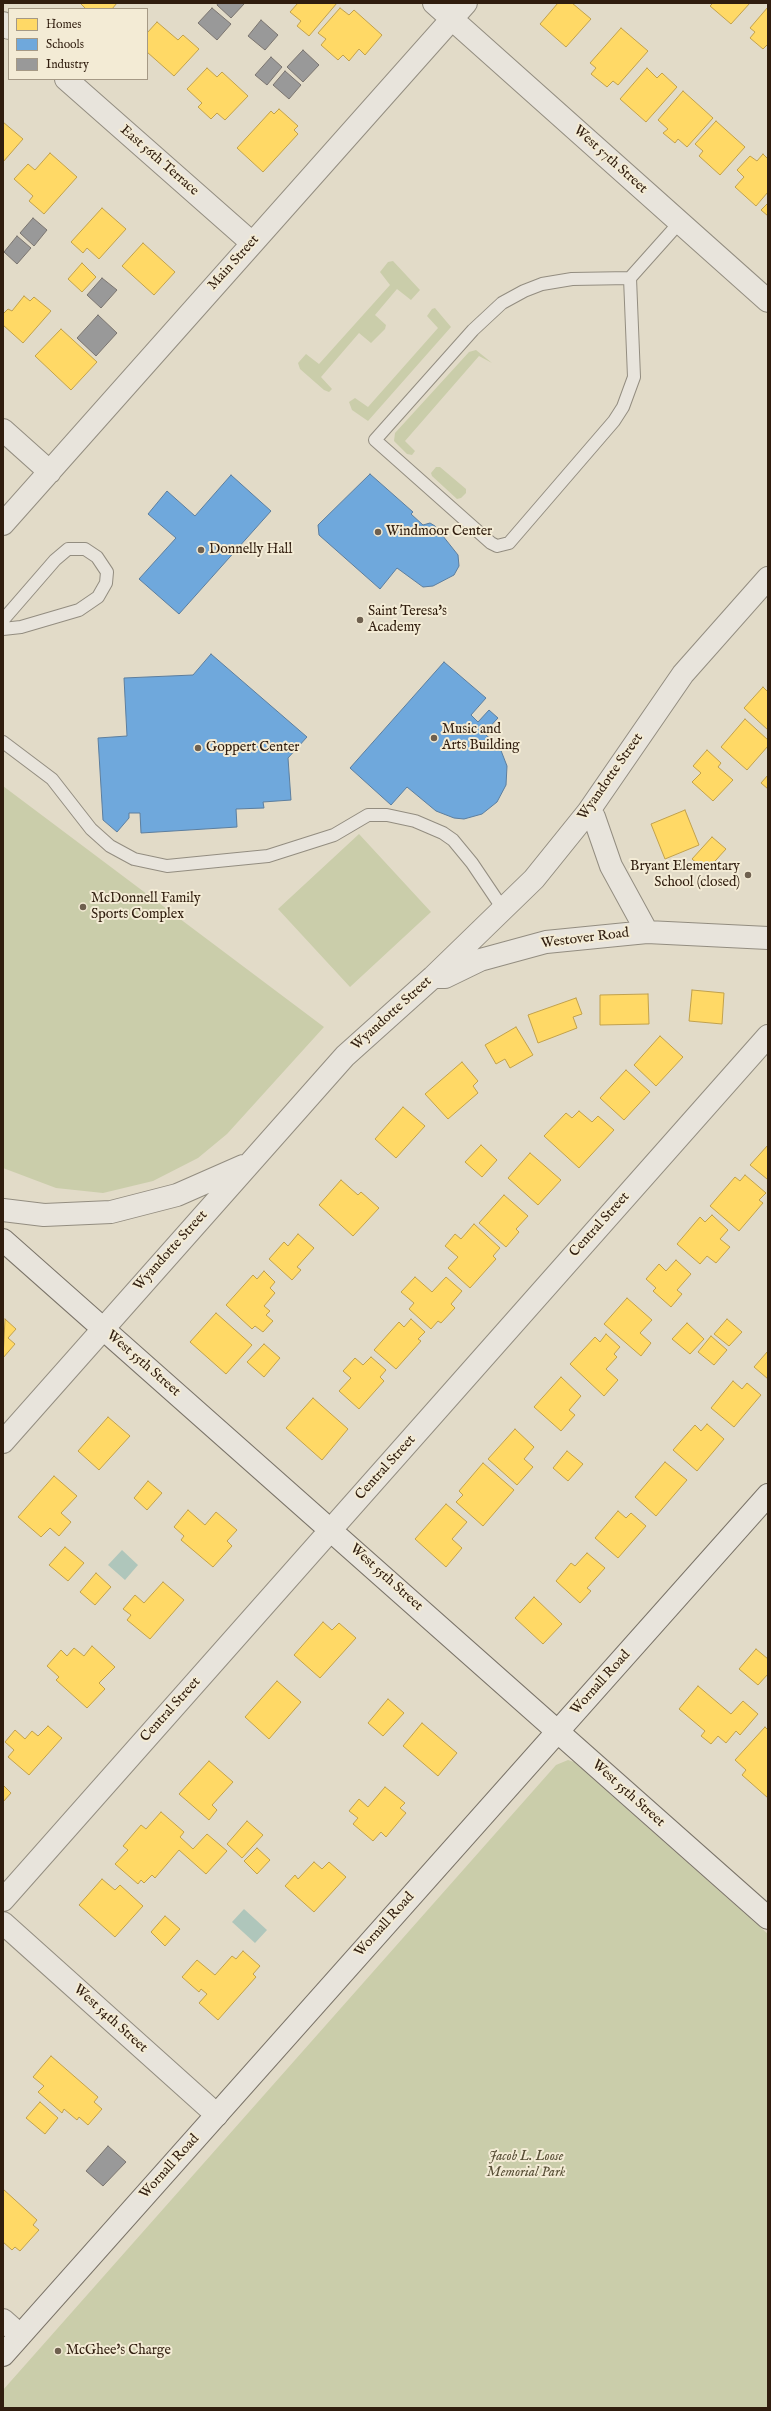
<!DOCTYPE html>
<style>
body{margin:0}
#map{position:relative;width:771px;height:2411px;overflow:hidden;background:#e2dbc8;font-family:"IM FELL English",serif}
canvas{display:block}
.frame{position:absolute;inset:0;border:4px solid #301d0e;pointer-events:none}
.legend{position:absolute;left:8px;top:8px;width:140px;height:72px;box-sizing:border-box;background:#f3ebd5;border:1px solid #a59985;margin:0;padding:5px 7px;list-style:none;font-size:12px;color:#301d0e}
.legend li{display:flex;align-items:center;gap:8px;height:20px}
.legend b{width:20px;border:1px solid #a59985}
</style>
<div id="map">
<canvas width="771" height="2411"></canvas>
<div class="frame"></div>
<ul class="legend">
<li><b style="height:11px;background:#ffd966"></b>Homes</li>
<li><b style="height:11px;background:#6fa8dc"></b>Schools</li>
<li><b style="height:11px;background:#999"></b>Industry</li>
</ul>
</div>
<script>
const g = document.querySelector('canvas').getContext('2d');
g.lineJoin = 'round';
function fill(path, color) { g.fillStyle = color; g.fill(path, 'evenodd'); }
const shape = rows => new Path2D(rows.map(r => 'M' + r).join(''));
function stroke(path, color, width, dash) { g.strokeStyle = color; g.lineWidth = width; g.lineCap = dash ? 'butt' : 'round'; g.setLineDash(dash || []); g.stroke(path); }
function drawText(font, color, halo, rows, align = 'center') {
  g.font = font + ' "IM FELL English",serif'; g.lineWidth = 4; g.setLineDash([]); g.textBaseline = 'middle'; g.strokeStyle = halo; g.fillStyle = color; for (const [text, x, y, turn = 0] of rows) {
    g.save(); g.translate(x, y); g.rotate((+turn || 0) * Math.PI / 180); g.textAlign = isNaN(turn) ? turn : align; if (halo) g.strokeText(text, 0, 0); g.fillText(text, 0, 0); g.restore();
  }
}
fill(shape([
 [393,261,420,290,411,300,397,289,375,315,386,325,385,329,371,343,359,333,321,377,332,389,329,392,324,390,300,369,298,363,306,354,319,364,390,285,380,272,388,262],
 [435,308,451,327,368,421,352,410,349,402,355,398,368,407,438,328,427,316,432,309],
 [476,350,492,363,479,356,405,441,415,451,412,455,407,454,394,441,395,433,469,352],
 [436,467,440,467,466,489,466,493,461,498,457,499,432,476,431,473],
 [3,786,324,1027,227,1134,198,1158,153,1181,103,1193,56,1188,3,1168],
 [359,834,431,912,350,987,278,909],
 [568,1760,574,1762,768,1934,768,2408,3,2408,3,2390,556,1765]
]), '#cacdaa');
fill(shape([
 [122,1550,138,1565,125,1580,108,1565],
 [244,1909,267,1930,255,1943,232,1922]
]), '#afc6bb');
const homes = shape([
 [80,3,117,3,112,9,86,9,80,3],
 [298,3,337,3,309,36,297,26,301,21,290,12,298,3],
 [558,3,572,3,591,19,566,47,540,24,558,3],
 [713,3,750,3,731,24,710,6,713,3],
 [768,7,768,44,763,49,750,38,755,32,750,28,768,7],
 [340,8,349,15,354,10,382,35,365,55,359,49,349,61,343,55,338,60,321,45,326,39,318,33,340,8],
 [157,22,178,40,183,35,199,49,174,76,147,52,147,33,157,22],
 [621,28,648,51,618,85,613,81,607,87,591,74,596,68,590,63,621,28],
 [207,68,217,77,222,72,248,96,225,120,217,113,211,119,198,107,202,103,187,89,207,68],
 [647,68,657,78,662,73,677,87,646,122,620,99,647,68],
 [683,91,713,118,687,147,678,139,675,143,663,133,668,129,658,120,683,91],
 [279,109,298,126,294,130,298,134,263,172,237,148,271,111,274,114,279,109],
 [716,121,745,147,720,175,699,156,703,151,695,144,716,121],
 [3,122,23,139,3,162,3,122],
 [50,153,77,177,44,214,29,201,33,196,14,179,28,164,35,170,50,153],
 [763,154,768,159,768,192,756,206,735,187,744,177,737,170,750,156,757,161,763,154],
 [768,203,768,216,761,210,768,203],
 [102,208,126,229,99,259,87,248,83,253,71,242,102,208],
 [143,243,175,272,154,295,122,266,143,243],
 [82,263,96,277,82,292,68,279,82,263],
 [24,296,30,301,34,297,51,311,23,343,3,325,3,314,8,309,12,311,24,296],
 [61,329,97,362,71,390,35,356,61,329],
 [763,687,768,692,768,730,744,708,763,687],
 [745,719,768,740,768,746,747,770,721,747,745,719],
 [707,750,721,763,718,767,733,780,713,801,692,782,701,773,693,766,707,750],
 [768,775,768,789,761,783,768,775],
 [685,810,699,845,665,859,651,824,685,810],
 [712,837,726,849,706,871,692,859,712,837],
 [692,990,724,993,722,1024,689,1021,692,990],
 [648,994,649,1024,600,1025,600,995,648,994],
 [576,998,582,1014,573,1017,577,1028,538,1043,528,1015,576,998],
 [516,1027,533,1055,510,1068,505,1059,496,1064,485,1045,516,1027],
 [660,1036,683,1057,656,1086,634,1065,660,1036],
 [462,1062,478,1081,473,1086,478,1093,448,1119,425,1094,462,1062],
 [626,1070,650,1092,624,1120,600,1098,626,1070],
 [403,1107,425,1126,396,1158,375,1139,403,1107],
 [579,1111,592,1122,598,1116,614,1130,579,1168,544,1136,566,1113,572,1118,579,1111],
 [481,1145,497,1160,482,1177,465,1162,481,1145],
 [768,1145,768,1178,767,1179,750,1165,768,1145],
 [530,1153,561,1180,538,1205,508,1178,530,1153],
 [745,1175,766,1193,759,1200,763,1203,739,1231,710,1206,735,1177,740,1181,745,1175],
 [341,1180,358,1195,361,1192,379,1208,353,1236,319,1205,341,1180],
 [504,1195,528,1216,516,1229,519,1232,506,1247,479,1223,504,1195],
 [712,1215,728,1230,720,1239,730,1247,716,1263,707,1256,700,1264,677,1244,700,1217,705,1222,712,1215],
 [474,1224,500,1248,493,1256,496,1259,470,1288,448,1268,458,1257,445,1246,455,1234,461,1239,474,1224],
 [298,1234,314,1248,297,1267,301,1270,292,1280,269,1259,284,1242,288,1246,298,1234],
 [676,1260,691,1274,677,1290,682,1294,671,1307,653,1291,656,1288,646,1279,659,1264,666,1271,676,1260],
 [264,1271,275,1282,270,1288,275,1293,264,1306,270,1311,266,1315,273,1321,263,1332,255,1326,252,1329,226,1305,253,1275,257,1279,264,1271],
 [415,1277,432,1292,446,1277,462,1291,451,1304,455,1308,441,1323,438,1321,431,1329,409,1309,414,1303,401,1292,415,1277],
 [627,1298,652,1320,640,1333,651,1343,641,1356,604,1324,627,1298],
 [216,1313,252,1345,226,1374,190,1342,216,1313],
 [5,1319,16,1329,8,1338,15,1344,3,1358,5,1319],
 [411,1319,425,1332,418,1339,421,1341,396,1369,374,1350,399,1322,404,1327,411,1319],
 [727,1319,742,1332,729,1346,714,1334,727,1319],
 [687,1323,704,1339,690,1354,672,1339,687,1323],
 [606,1334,620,1347,614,1354,617,1357,606,1369,618,1380,604,1396,570,1364,595,1337,600,1342,606,1334],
 [711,1336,727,1350,714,1365,698,1352,711,1336],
 [264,1344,280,1358,264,1377,247,1362,264,1344],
 [768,1351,768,1379,754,1367,768,1351],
 [371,1357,386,1370,380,1377,384,1381,359,1409,339,1391,351,1378,343,1371,355,1358,363,1365,371,1357],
 [561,1377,581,1396,569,1410,575,1415,561,1431,534,1407,561,1377],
 [733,1381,742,1389,747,1383,761,1395,734,1427,711,1408,733,1381],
 [313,1398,348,1429,322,1460,286,1428,313,1398],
 [108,1417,130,1436,99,1470,78,1451,108,1417],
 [707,1424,724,1439,697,1471,673,1450,695,1425,701,1431,707,1424],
 [515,1429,534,1447,524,1459,533,1467,517,1485,488,1459,515,1429],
 [567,1451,583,1464,568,1481,553,1468,567,1451],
 [665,1462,687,1480,656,1516,635,1497,665,1462],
 [483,1463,514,1490,483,1526,456,1502,463,1495,459,1491,483,1463],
 [54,1476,77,1496,61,1513,71,1522,59,1536,50,1528,41,1537,18,1517,54,1476],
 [148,1481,162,1493,147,1510,134,1498,148,1481],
 [446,1504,467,1522,452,1539,462,1548,446,1567,415,1539,446,1504],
 [188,1510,205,1525,216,1512,237,1530,227,1541,232,1546,213,1567,181,1540,184,1536,174,1527,188,1510],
 [618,1511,626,1518,631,1513,646,1526,618,1558,595,1538,618,1511],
 [65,1547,84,1563,68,1581,49,1565,65,1547],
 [587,1553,605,1568,587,1588,591,1591,580,1603,556,1581,571,1563,575,1566,587,1553],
 [96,1573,111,1587,95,1605,80,1592,96,1573],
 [163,1582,184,1600,150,1639,127,1620,131,1615,123,1609,135,1595,144,1603,163,1582],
 [534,1597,562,1624,543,1644,515,1618,534,1597],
 [323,1622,332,1630,339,1623,356,1638,320,1678,294,1655,323,1622],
 [92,1646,115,1667,99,1683,105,1689,87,1708,56,1680,59,1677,47,1666,61,1650,67,1656,74,1648,84,1656,92,1646],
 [756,1649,768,1659,768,1674,758,1685,739,1669,756,1649],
 [277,1681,301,1702,269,1739,245,1717,277,1681],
 [698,1686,731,1714,743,1701,758,1714,740,1735,736,1731,726,1743,718,1736,711,1744,701,1736,705,1731,679,1709,698,1686],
 [388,1699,404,1713,383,1736,368,1723,388,1699],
 [422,1723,457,1753,438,1776,403,1746,422,1723],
 [48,1726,62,1738,29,1775,8,1757,14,1750,5,1742,15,1730,25,1739,32,1731,38,1736,48,1726],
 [765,1727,768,1730,768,1798,742,1775,746,1770,735,1760,765,1727],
 [209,1761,233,1782,212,1805,217,1810,209,1820,179,1794,209,1761],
 [3,1785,11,1793,3,1802,3,1785],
 [385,1787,405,1803,400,1808,406,1813,386,1837,381,1832,373,1841,353,1824,358,1818,349,1811,359,1799,368,1807,385,1787],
 [161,1812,184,1832,180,1837,193,1849,207,1834,227,1851,206,1874,179,1850,155,1878,152,1875,144,1883,141,1880,138,1884,115,1864,128,1850,123,1846,141,1825,146,1829,161,1812],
 [247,1821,263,1835,242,1858,227,1844,247,1821],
 [257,1848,270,1860,257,1874,244,1861,257,1848],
 [314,1862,322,1869,329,1862,346,1877,314,1912,285,1886,295,1875,298,1879,314,1862],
 [102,1879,115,1890,120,1885,143,1906,115,1937,79,1905,102,1879],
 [165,1916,180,1929,165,1946,151,1932,165,1916],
 [243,1951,260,1966,253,1974,256,1977,218,2020,199,2003,207,1994,201,1989,199,1992,182,1977,197,1960,215,1975,232,1956,236,1959,243,1951],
 [51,2056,98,2097,94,2102,102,2109,88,2125,79,2117,77,2120,64,2109,62,2113,38,2092,44,2086,33,2077,51,2056],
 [40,2102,58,2118,45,2134,26,2118,40,2102],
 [3,2189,37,2220,33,2225,39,2230,20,2251,15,2247,12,2250,3,2242,3,2189]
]);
fill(homes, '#ffd966');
stroke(homes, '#c1a14c', 1);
const schools = shape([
 [370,474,413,512,411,514,423,525,430,523,435,526,458,555,459,566,454,575,433,586,423,587,397,568,380,589,319,535,318,525,370,474],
 [231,475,271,511,179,614,139,579,176,538,148,514,167,491,195,516,231,475],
 [211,654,307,737,288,758,291,800,263,802,264,808,236,809,237,827,141,833,140,813,129,813,129,818,117,832,103,820,98,738,127,736,124,678,193,675,211,654],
 [444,662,486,698,471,715,478,722,489,710,498,718,484,733,500,748,507,766,506,785,497,802,482,814,464,819,454,818,436,811,407,787,391,805,350,768,444,662]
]);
fill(schools, '#6fa8dc');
stroke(schools, '#5c7e9e', 1);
const industry = shape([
 [218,3,243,3,244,4,231,18,217,5,218,3],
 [212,8,231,24,217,40,198,23,212,8],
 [261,20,278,35,265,50,248,36,261,20],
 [303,50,319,65,303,82,287,67,303,50],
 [271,57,282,67,267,85,255,75,271,57],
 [285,71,301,85,289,99,273,85,285,71],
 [33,218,47,230,34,246,20,233,33,218],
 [17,236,31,248,17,264,4,252,17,236],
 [102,278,117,290,101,308,87,295,102,278],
 [98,315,117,333,96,356,77,338,98,315],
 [108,2146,126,2162,103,2186,86,2171,108,2146]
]);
fill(industry, '#999');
stroke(industry, '#7a746f', 1);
const lane = shape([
 [630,278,634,377,623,407,614,421,509,543,497,546,491,543,375,440,473,330,502,303,524,291,542,284,572,279,630,278,680,222],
 [3,620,55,560,68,549,85,549,97,557,107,572,106,583,98,597,79,610,21,627,3,629],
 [3,742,52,779,91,829,110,846,134,859,167,866,268,856,334,835,368,815,387,815,415,821,443,833,453,840,472,863,503,909]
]);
const street = shape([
 [434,3,768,301],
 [3,23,9,28],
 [66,79,252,243],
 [3,430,50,472],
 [3,524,466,3],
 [588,812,594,817,611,866,647,932,768,938],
 [439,977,445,977,480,960,546,942,647,932],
 [3,1210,44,1215,111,1212,177,1195,243,1166],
 [3,1442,345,1056,433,977,534,879,588,812,683,674,768,578],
 [3,1900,768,1036],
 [3,1923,217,2115],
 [3,2320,20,2335]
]);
const secondary = shape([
 [3,1240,768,1918],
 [3,2355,768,1495]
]);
stroke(lane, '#938d80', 14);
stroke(street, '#938d80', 24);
stroke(secondary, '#7a7368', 24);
stroke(lane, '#e8e4dc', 12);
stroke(street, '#e8e4dc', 22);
stroke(secondary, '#e8e4dc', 22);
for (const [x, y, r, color] of [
 [378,532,4,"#6e604f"],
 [201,550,4,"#6e604f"],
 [360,620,4,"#6e604f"],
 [434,738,4,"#6e604f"],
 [198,748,4,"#6e604f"],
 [748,875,4,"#6e604f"],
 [83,907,4,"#6e604f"],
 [58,2351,4,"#6e604f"]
]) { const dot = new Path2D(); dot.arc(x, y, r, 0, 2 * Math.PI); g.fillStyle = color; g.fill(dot); stroke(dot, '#f3ebd5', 1.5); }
drawText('14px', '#301d0e', '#f3ebd5', [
 ["West 57th Street",610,160,42],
 ["East 56th Terrace",159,161,41],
 ["Main Street",234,263,-48],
 ["Wyandotte Street",611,777,-55],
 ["Westover Road",585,939,-7],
 ["Wyandotte Street",392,1014,-42],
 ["Central Street",600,1225,-48],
 ["Wyandotte Street",171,1251,-48],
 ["West 55th Street",143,1364,41],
 ["Central Street",386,1468,-48],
 ["West 55th Street",386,1578,42],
 ["Wornall Road",601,1683,-48],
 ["Central Street",171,1710,-48],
 ["West 55th Street",628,1794,42],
 ["Wornall Road",385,1925,-48],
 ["West 54th Street",110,2019,42],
 ["Wornall Road",170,2167,-48]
]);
drawText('14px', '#301d0e', '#f3ebd5', [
 ["Windmoor Center",386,532],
 ["Donnelly Hall",209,550],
 ["Saint Teresa's",368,612],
 ["Academy",368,628],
 ["Music and",442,730],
 ["Arts Building",442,746],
 ["Goppert Center",206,748],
 ["Bryant Elementary",740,867,"right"],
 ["School (closed)",740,883,"right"],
 ["McDonnell Family",91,899],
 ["Sports Complex",91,915],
 ["McGhee's Charge",66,2351]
], 'left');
drawText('italic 14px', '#584f36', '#f3ebd5', [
 ["Jacob L. Loose",526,2157],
 ["Memorial Park",526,2173]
]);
</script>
